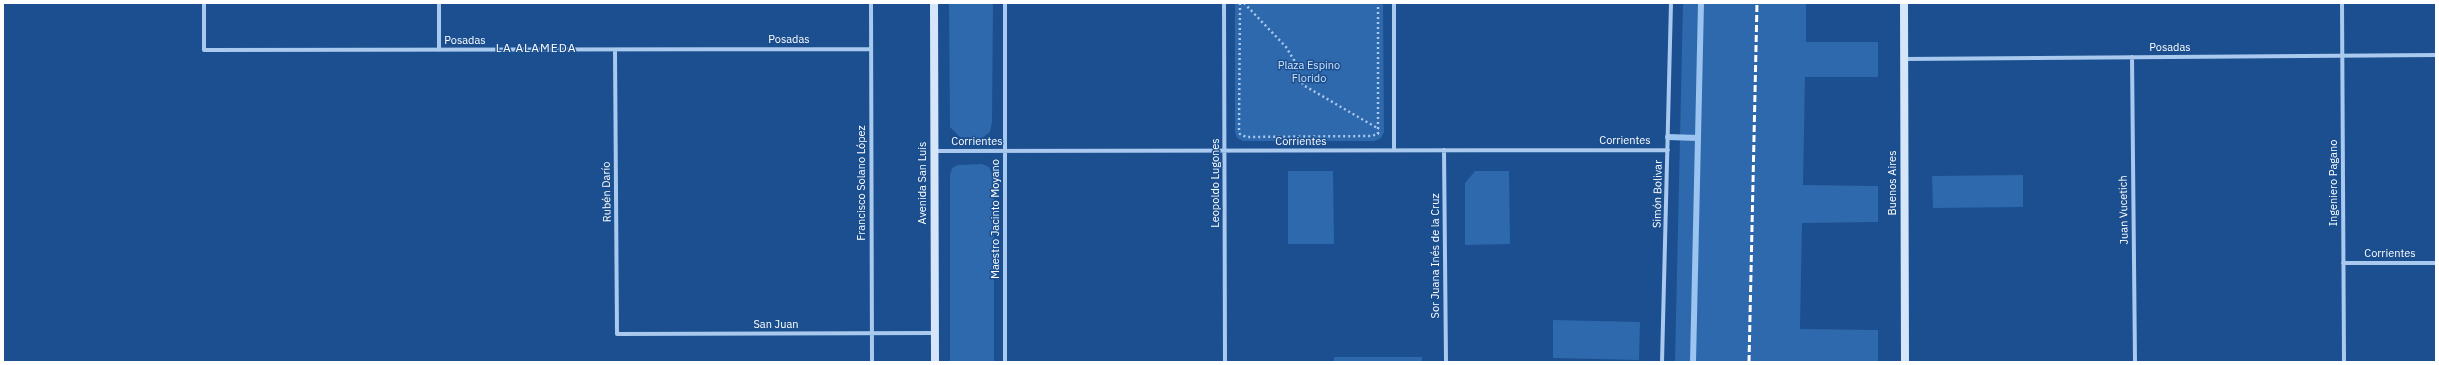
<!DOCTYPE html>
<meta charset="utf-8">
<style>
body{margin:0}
#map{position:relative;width:2439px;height:365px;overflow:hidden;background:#1b4f8f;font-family:"IBM Plex Sans",sans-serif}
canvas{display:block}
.frame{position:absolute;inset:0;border:4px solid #fff;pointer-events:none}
</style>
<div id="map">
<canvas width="2439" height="365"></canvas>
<div class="frame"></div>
</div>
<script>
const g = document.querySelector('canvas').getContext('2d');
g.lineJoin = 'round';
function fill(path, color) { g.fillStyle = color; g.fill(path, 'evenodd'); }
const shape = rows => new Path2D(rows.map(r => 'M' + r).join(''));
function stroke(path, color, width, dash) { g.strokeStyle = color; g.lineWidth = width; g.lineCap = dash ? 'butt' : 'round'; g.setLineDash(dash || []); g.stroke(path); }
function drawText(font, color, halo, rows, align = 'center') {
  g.font = font + ' "IBM Plex Sans",sans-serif'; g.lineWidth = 3; g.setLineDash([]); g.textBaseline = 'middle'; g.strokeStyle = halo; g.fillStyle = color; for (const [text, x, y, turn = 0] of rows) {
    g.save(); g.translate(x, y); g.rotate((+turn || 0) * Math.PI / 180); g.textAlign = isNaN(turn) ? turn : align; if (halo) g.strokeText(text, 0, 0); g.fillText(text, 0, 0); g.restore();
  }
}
fill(shape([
 [949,3,993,3,992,122,990,132,982,138,960,137,950,127],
 [1235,3,1383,3,1384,132,1381,138,1375,141,1243,141,1237,138,1235,132],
 [1683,3,1806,3,1806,42,1878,42,1878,77,1805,77,1803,185,1878,186,1878,222,1802,223,1800,329,1878,330,1878,362,1675,362],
 [982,164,989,167,994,179,994,362,950,362,950,175,952,168,958,165],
 [1288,171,1333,171,1334,244,1288,244],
 [1475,171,1509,171,1510,244,1465,245,1465,183],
 [2023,175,2023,207,1933,208,1932,176],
 [1553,320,1640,322,1639,360,1553,358],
 [1334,357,1422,357,1422,362,1334,362]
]), '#2e69ad');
stroke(shape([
 [1668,137,1698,138],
 [1693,362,1701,3]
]), '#9cc4f0', 6);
stroke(shape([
 [1240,3,1239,129,1240,134,1246,137,1371,136,1378,134,1378,3],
 [1244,3,1286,47,1294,60,1303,85,1379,129]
]), '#a9c9ee', 2.5, [2, 3]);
stroke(shape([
 [204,3,204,50,871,49],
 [871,3,872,362],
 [1005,3,1005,362],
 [1224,3,1225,362],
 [1394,3,1394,150],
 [2342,3,2344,362],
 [439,50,439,3],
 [615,50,617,334,934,333],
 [2132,57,2135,362],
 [1904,59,2436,55],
 [1444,150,1446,362],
 [934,151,1668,150],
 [2343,263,2436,263],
 [1662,362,1671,3]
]), '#a9c9ee', 4);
stroke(shape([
 [934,3,935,362],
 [1904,3,1905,362]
]), '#d6e6fa', 8);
stroke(shape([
 [1749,362,1757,3]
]), '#fff', 3, [7, 3]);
drawText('11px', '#fff', '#1b4f8f', [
 ["Posadas",789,40],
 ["Posadas",465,41],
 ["Posadas",2170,48],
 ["Corrientes",1625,141],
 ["Corrientes",977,142],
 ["Corrientes",1301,142],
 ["Francisco Solano López",862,183,-90],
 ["Avenida San Luis",923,183,-90],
 ["Leopoldo Lugones",1216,183,-90],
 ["Buenos Aires",1893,183,-90],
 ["Ingeniero Pagano",2334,183,-90],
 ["Rubén Darío",607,192,-91],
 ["Simón Bolivar",1658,194,-89],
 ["Juan Vucetich",2124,210,-91],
 ["Maestro Jacinto Moyano",996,219,-90],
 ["Corrientes",2390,254],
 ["Sor Juana Inés de la Cruz",1436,256,-90],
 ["San Juan",776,325]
]);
drawText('11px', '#cfe3fa', '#1b4f8f', [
 ["Plaza Espino",1309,66],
 ["Florido",1309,79]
]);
g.letterSpacing = '1px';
drawText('12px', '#fff', '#1b4f8f', [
 ["LA ALAMEDA",536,49]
]);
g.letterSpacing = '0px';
</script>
